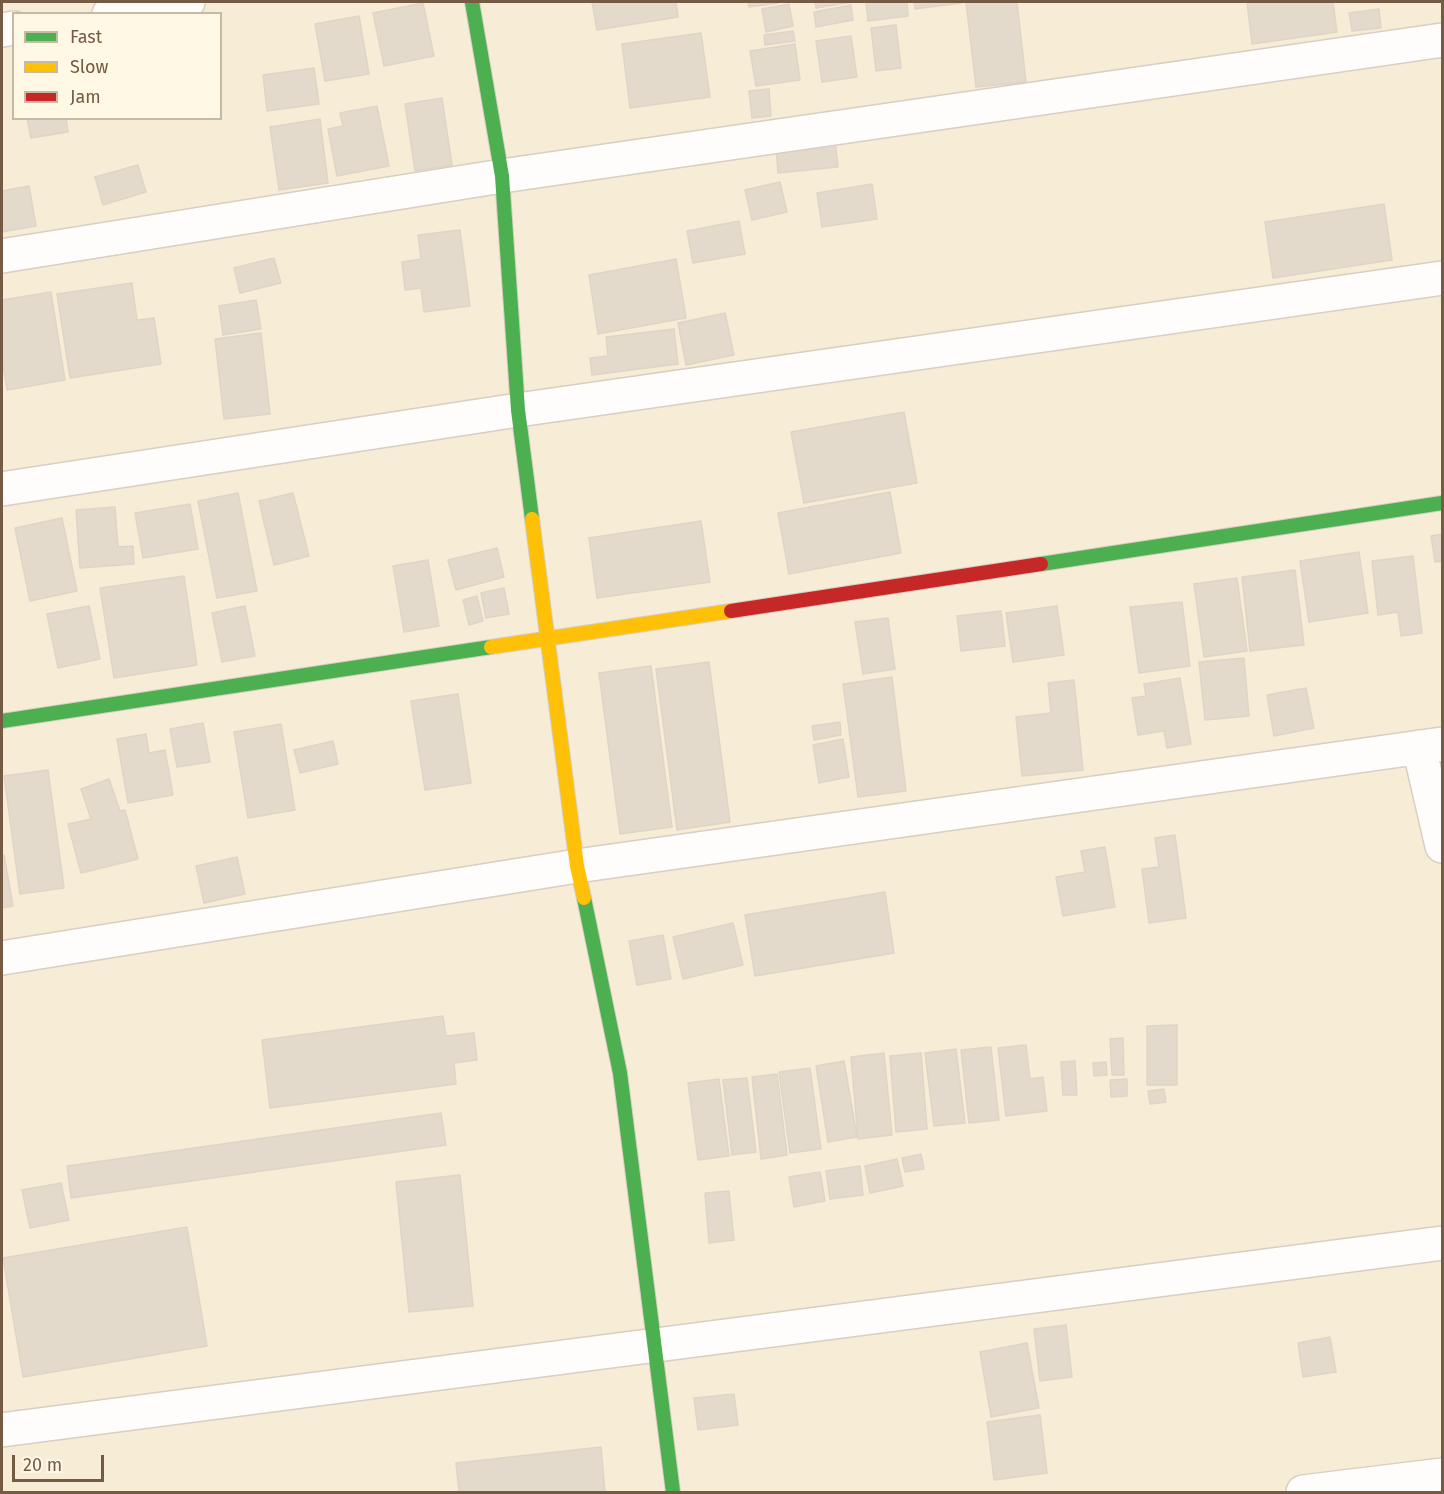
<!DOCTYPE html>
<style>
body{margin:0}
#map{position:relative;width:1444px;height:1494px;overflow:hidden;background:#f6f2e4;font-family:"Fira Sans",sans-serif}
canvas{display:block}
.frame{position:absolute;inset:0;border:3px solid #755b43;pointer-events:none}
.legend{position:absolute;left:12px;top:12px;width:210px;height:108px;box-sizing:border-box;background:#fff8e4;border:2px solid #c8b9a4;margin:0;padding:8px 10px;list-style:none;font-size:18px;color:#755b43}
.legend li{display:flex;align-items:center;gap:12px;height:30px}
.legend b{width:30px;border:2px solid #c8b9a4}
.scale{position:absolute;left:12px;top:1455px;width:92px;height:27px;box-sizing:border-box;border:3px solid #755b43;border-top:0;padding-left:8px;font-size:18px;line-height:21px;white-space:nowrap;color:#755b43;-webkit-text-stroke:4px #fff8e4;paint-order:stroke}
</style>
<div id="map">
<canvas width="1444" height="1494"></canvas>
<div class="frame"></div>
<ul class="legend">
<li><b style="height:8px;background:#4caf50"></b>Fast</li>
<li><b style="height:8px;background:#ffc107"></b>Slow</li>
<li><b style="height:8px;background:#c62828"></b>Jam</li>
</ul>
<div class="scale">20 m</div>
</div>
<script>
const g = document.querySelector('canvas').getContext('2d');
g.lineJoin = 'round';
function fill(path, color) { g.fillStyle = color; g.fill(path, 'evenodd'); }
const shape = rows => new Path2D(rows.map(r => 'M' + r).join(''));
function stroke(path, color, width, dash) { g.strokeStyle = color; g.lineWidth = width; g.lineCap = dash ? 'butt' : 'round'; g.setLineDash(dash || []); g.stroke(path); }
fill(shape([
 [2,2,1442,2,1442,1492,2,1492],
 [14,14,220,14,220,118,14,118]
]), '#f7ecd6');
const building = shape([
 [592,2,676,2,678,17,597,30,592,2],
 [748,2,778,2,778,3,749,7,748,2],
 [815,2,852,2,816,8,815,2],
 [866,2,907,2,908,16,868,21,866,2],
 [914,2,961,2,961,3,915,9,914,2],
 [966,2,1017,2,1026,82,976,87,966,2],
 [1247,2,1333,2,1337,32,1252,44,1247,2],
 [423,3,434,56,384,66,373,13,423,3],
 [789,4,793,26,766,32,762,9,789,4],
 [851,5,853,20,816,27,814,12,851,5],
 [1379,9,1381,28,1352,31,1349,13,1379,9],
 [359,16,369,74,325,81,315,24,359,16],
 [896,25,901,68,876,71,871,28,896,25],
 [793,31,795,41,765,45,764,35,793,31],
 [701,33,710,97,630,108,622,44,701,33],
 [851,36,857,77,822,82,816,41,851,36],
 [795,44,800,80,756,86,750,51,795,44],
 [314,68,319,104,267,111,263,75,314,68],
 [769,89,771,116,752,118,749,91,769,89],
 [442,98,452,165,415,171,405,104,442,98],
 [377,106,389,166,337,176,328,129,343,126,340,113,377,106],
 [27,118,66,118,68,132,31,138,27,118],
 [320,119,328,183,279,190,270,127,320,119],
 [835,139,838,167,778,173,776,146,835,139],
 [138,165,146,192,103,205,95,177,138,165],
 [780,182,787,212,752,220,745,190,780,182],
 [872,184,877,219,822,227,817,193,872,184],
 [29,186,36,226,2,232,2,191,29,186],
 [1384,204,1392,260,1273,278,1265,222,1384,204],
 [739,221,745,254,693,263,687,231,739,221],
 [460,230,470,306,424,312,421,288,405,290,402,262,421,259,418,235,460,230],
 [274,258,281,283,240,293,234,268,274,258],
 [676,259,686,318,598,334,589,275,676,259],
 [132,283,137,320,154,318,161,364,70,378,57,294,132,283],
 [51,292,65,380,7,390,2,359,2,300,51,292],
 [256,300,261,329,223,335,219,306,256,300],
 [725,313,734,355,686,365,678,323,725,313],
 [674,329,678,364,592,375,590,358,608,356,606,337,674,329],
 [261,333,270,414,224,419,215,339,261,333],
 [904,412,917,483,804,503,791,432,904,412],
 [890,492,901,553,789,574,778,513,890,492],
 [238,493,257,591,217,598,198,501,238,493],
 [293,493,309,556,274,565,259,501,293,493],
 [190,504,198,549,143,558,135,513,190,504],
 [115,507,118,547,133,546,134,564,80,568,76,510,115,507],
 [62,518,77,591,30,601,15,528,62,518],
 [701,521,710,582,597,598,589,538,701,521],
 [1442,534,1442,561,1435,562,1431,536,1442,534],
 [497,548,504,577,456,590,448,560,497,548],
 [1359,552,1368,613,1309,622,1300,561,1359,552],
 [1413,556,1422,633,1401,636,1398,612,1378,615,1372,561,1413,556],
 [428,560,439,626,404,632,393,566,428,560],
 [1295,570,1304,645,1250,651,1242,577,1295,570],
 [184,576,197,665,114,678,100,588,184,576],
 [1237,578,1247,651,1204,657,1194,584,1237,578],
 [504,588,509,614,486,618,481,593,504,588],
 [477,596,483,621,469,625,463,600,477,596],
 [1182,602,1190,666,1139,673,1130,607,1182,602],
 [89,606,100,659,58,668,47,614,89,606],
 [245,606,255,656,222,662,212,613,245,606],
 [1057,606,1064,655,1013,662,1006,613,1057,606],
 [1001,611,1005,646,961,651,957,616,1001,611],
 [888,618,895,669,863,674,855,622,888,618],
 [1244,658,1249,716,1205,720,1199,662,1244,658],
 [709,662,730,822,677,830,656,669,709,662],
 [651,666,672,827,620,834,599,673,651,666],
 [892,677,906,791,858,797,843,684,892,677],
 [1180,678,1191,744,1167,748,1164,731,1138,735,1132,698,1146,696,1144,684,1180,678],
 [1074,680,1083,770,1022,776,1016,717,1051,713,1048,683,1074,680],
 [1306,688,1314,728,1274,736,1267,695,1306,688],
 [458,694,471,783,425,790,411,701,458,694],
 [840,722,841,735,814,740,812,726,840,722],
 [203,723,210,762,177,767,170,729,203,723],
 [281,724,295,810,248,818,234,732,281,724],
 [146,734,149,753,165,750,173,795,128,803,117,739,146,734],
 [843,739,849,777,819,783,813,745,843,739],
 [333,741,338,764,300,773,294,750,333,741],
 [48,770,64,888,20,894,4,776,48,770],
 [109,779,120,811,125,810,138,859,81,873,68,824,91,819,81,789,109,779],
 [1175,835,1186,918,1149,923,1142,869,1159,867,1155,838,1175,835],
 [1105,847,1115,907,1063,916,1056,877,1085,872,1081,851,1105,847],
 [2,855,4,855,13,906,2,908,2,855],
 [237,857,245,894,204,903,196,866,237,857],
 [885,892,894,953,755,976,745,915,885,892],
 [733,923,743,965,683,979,673,937,733,923],
 [663,935,671,979,637,985,629,941,663,935],
 [443,1016,446,1036,474,1033,477,1060,454,1063,456,1084,270,1108,262,1040,443,1016],
 [1177,1025,1177,1085,1147,1085,1147,1026,1177,1025],
 [1123,1038,1124,1075,1112,1075,1110,1039,1123,1038],
 [1026,1045,1030,1079,1043,1077,1047,1111,1006,1116,998,1048,1026,1045],
 [991,1047,999,1120,969,1123,961,1050,991,1047],
 [956,1049,965,1123,934,1126,925,1053,956,1049],
 [884,1053,892,1135,858,1139,851,1057,884,1053],
 [921,1053,927,1129,896,1132,890,1056,921,1053],
 [844,1061,857,1137,828,1142,816,1066,844,1061],
 [1075,1061,1077,1095,1063,1095,1061,1062,1075,1061],
 [1106,1062,1107,1075,1094,1076,1093,1063,1106,1062],
 [810,1068,821,1149,790,1153,779,1072,810,1068],
 [777,1074,787,1155,761,1159,752,1077,777,1074],
 [747,1078,756,1152,732,1155,723,1080,747,1078],
 [719,1079,729,1156,698,1160,688,1083,719,1079],
 [1127,1079,1127,1096,1111,1097,1110,1080,1127,1079],
 [1164,1089,1166,1102,1150,1104,1148,1091,1164,1089],
 [441,1113,446,1145,71,1198,67,1166,441,1113],
 [921,1154,924,1169,905,1172,902,1158,921,1154],
 [897,1159,903,1186,870,1193,865,1166,897,1159],
 [860,1166,863,1195,830,1199,826,1171,860,1166],
 [820,1172,825,1201,794,1207,789,1177,820,1172],
 [460,1175,473,1306,409,1312,396,1182,460,1175],
 [61,1183,69,1220,30,1228,22,1190,61,1183],
 [729,1191,734,1240,709,1243,705,1193,729,1191],
 [187,1227,207,1346,23,1377,3,1258,187,1227],
 [1066,1325,1072,1377,1040,1381,1034,1329,1066,1325],
 [1330,1337,1336,1372,1303,1377,1298,1343,1330,1337],
 [1027,1343,1039,1408,991,1417,980,1352,1027,1343],
 [734,1394,738,1425,698,1430,694,1398,734,1394],
 [1040,1415,1047,1473,994,1480,987,1422,1040,1415],
 [601,1447,605,1492,459,1492,456,1463,601,1447]
]);
fill(building, '#e3dacb');
stroke(building, '#dfd5c6', 1.5);
const street = shape([
 [109,14,188,2],
 [2,30,14,28],
 [2,256,502,176,1442,40],
 [2,489,518,410,1442,278],
 [1419,747,1442,846],
 [2,958,577,866,1442,744],
 [2,1430,1442,1243],
 [1303,1492,1442,1475]
]);
const fast = shape([
 [472,2,502,176,518,410,532,519],
 [1041,564,1442,503],
 [2,721,491,647],
 [584,898,620,1073,673,1492]
]);
const slow = shape([
 [532,519,577,866,584,898],
 [491,647,731,611]
]);
const jam = shape([
 [731,611,1041,564]
]);
stroke(street, '#d7cfc3', 36);
stroke(fast, '#d6cdc1', 16);
stroke(slow, '#d6cdc1', 16);
stroke(jam, '#d6cdc1', 16);
stroke(street, '#fefdfb', 33);
stroke(fast, '#4caf50', 14);
stroke(slow, '#ffc107', 14);
stroke(jam, '#c62828', 14);
</script>
